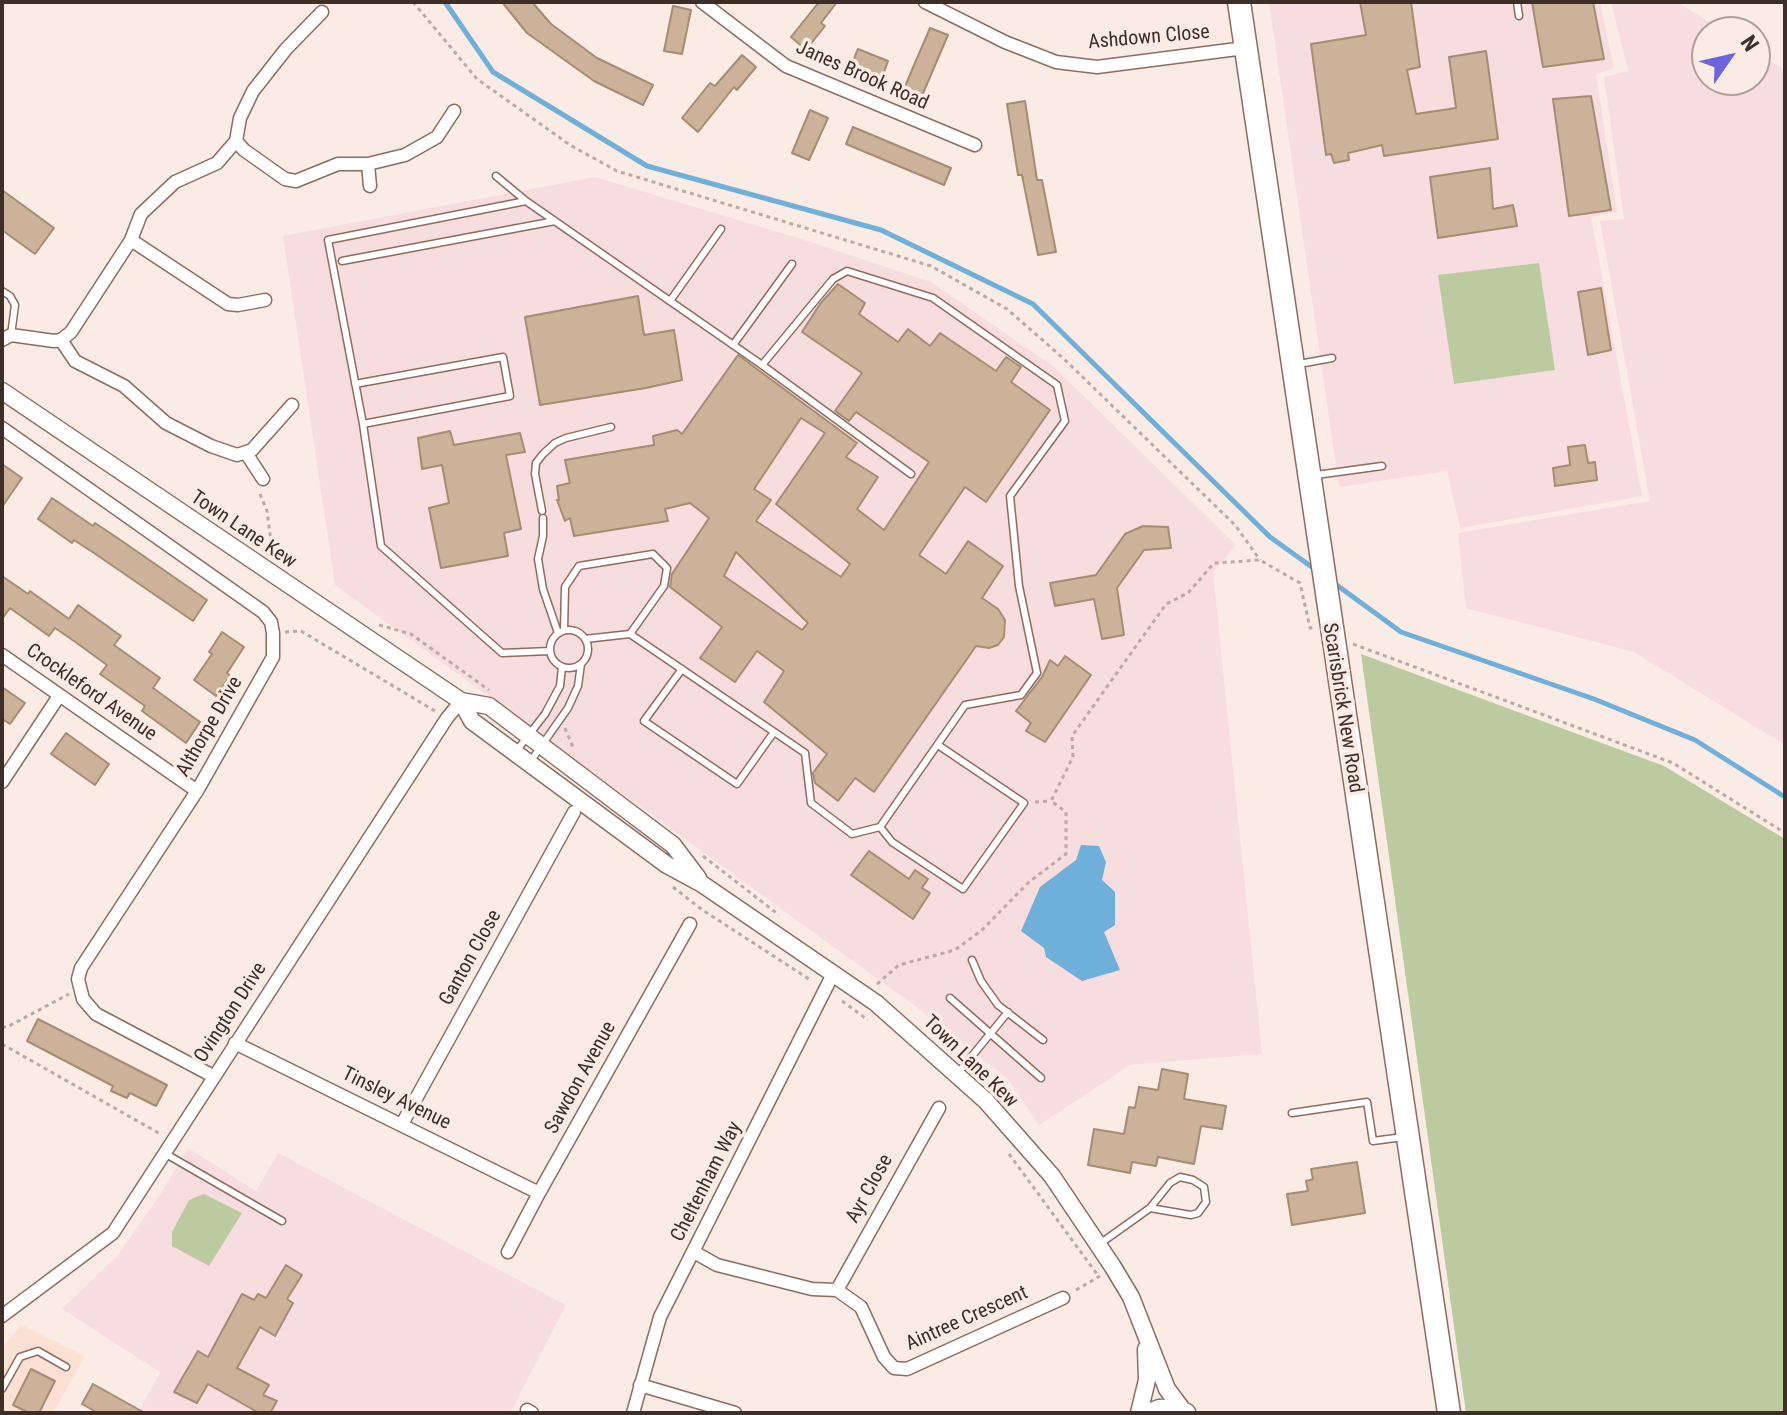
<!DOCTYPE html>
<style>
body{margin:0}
#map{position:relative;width:1787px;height:1415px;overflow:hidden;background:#fbebe5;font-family:"Roboto Condensed",sans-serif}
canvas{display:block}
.frame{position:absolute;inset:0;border:4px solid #3d2e28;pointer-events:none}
.north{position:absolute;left:1691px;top:16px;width:80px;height:80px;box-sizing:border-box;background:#fbebe5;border:2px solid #af9f99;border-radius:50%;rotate:56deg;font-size:22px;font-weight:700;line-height:32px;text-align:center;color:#3d2e28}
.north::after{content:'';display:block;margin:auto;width:28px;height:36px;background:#6b64dd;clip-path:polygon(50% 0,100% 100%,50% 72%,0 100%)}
</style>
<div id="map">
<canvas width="1787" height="1415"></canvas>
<div class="frame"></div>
<div class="north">N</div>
</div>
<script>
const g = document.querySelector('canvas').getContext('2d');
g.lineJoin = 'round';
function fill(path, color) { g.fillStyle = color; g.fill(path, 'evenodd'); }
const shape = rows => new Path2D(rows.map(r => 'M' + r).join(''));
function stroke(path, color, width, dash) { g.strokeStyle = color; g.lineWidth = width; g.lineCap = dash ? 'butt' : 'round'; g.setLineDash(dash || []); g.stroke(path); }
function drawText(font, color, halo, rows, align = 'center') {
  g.font = font + ' "Roboto Condensed",sans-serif'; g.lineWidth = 7; g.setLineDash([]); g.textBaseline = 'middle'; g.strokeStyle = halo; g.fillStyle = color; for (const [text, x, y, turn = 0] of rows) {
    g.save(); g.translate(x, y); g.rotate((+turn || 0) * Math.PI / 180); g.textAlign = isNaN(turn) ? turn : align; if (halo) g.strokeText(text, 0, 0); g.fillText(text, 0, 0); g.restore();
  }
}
fill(shape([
 [21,1325,85,1356,53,1413,2,1413,2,1348]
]), '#fce0d4');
fill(shape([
 [1269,2,1600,2,1614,68,1596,74,1617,212,1591,217,1642,496,1460,528,1447,471,1339,487],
 [1611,2,1677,2,1725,32,1707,32,1707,80,1755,80,1755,51,1785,70,1785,745,1634,652,1466,608,1458,533,1650,501,1600,221,1624,219,1604,77,1628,71],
 [188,1148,256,1191,278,1153,566,1305,510,1413,138,1413,160,1372,62,1309,118,1255,160,1195]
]), '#f8dde0');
fill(shape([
 [595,177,811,242,931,282,1053,366,1236,545,1213,572,1262,1054,1130,1065,1039,1125,1008,1079,915,1006,335,585,283,236]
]), '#f8ddde');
fill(shape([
 [1539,263,1555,370,1454,384,1438,275],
 [1361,654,1664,766,1785,839,1785,1413,1466,1413],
 [204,1194,242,1213,209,1266,172,1246,172,1232,189,1200]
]), '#bbcb9f');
fill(shape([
 [1081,845,1099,846,1106,862,1102,880,1115,892,1115,925,1104,932,1120,970,1082,981,1046,957,1044,948,1021,931,1040,887,1076,860]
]), '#6eb0d9');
stroke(shape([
 [445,2,493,72,647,166,881,230,1033,304,1270,537,1316,570],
 [1334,583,1401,632,1594,699,1695,740,1785,797]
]), '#6eb0d9', 5);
const building = shape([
 [502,2,532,2,551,24,597,58,653,85,643,105,594,81,527,33,502,2],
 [819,2,837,2,821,23,825,26,806,50,791,37,819,2],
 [1360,2,1411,2,1420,67,1407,70,1416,114,1456,108,1449,57,1486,51,1498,139,1384,156,1382,145,1348,153,1349,160,1334,163,1331,154,1326,155,1311,44,1366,35,1360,2],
 [1532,2,1593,2,1604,59,1543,67,1532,2],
 [673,6,691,10,682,54,664,51,673,6],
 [930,28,948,35,918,105,900,98,930,28],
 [858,49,888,61,882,78,851,66,858,49],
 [742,55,756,67,737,90,734,87,698,132,682,118,710,83,715,86,742,55],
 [1591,96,1611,210,1569,216,1553,99,1591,96],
 [1025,101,1037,180,1042,180,1056,252,1038,255,1022,175,1018,175,1007,104,1025,101],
 [810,110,828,118,809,160,792,153,810,110],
 [853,127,951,168,944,185,846,144,853,127],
 [1490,168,1493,209,1513,205,1517,226,1438,238,1430,177,1490,168],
 [2,190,54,228,35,254,2,230,2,190],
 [838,284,865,303,859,314,898,342,908,329,930,346,940,333,996,371,1006,357,1021,367,1011,382,1050,410,986,502,965,487,919,555,946,574,968,541,1003,566,982,598,998,609,1005,620,1004,637,998,645,989,648,976,646,874,792,855,778,838,801,815,783,813,773,827,754,764,702,784,671,757,651,735,682,700,658,722,627,670,587,672,574,709,518,690,503,665,509,668,521,574,536,570,518,565,521,557,500,559,500,557,486,570,483,565,460,654,445,653,436,677,430,682,434,738,355,857,443,846,457,878,477,857,509,884,530,929,462,856,412,849,421,835,411,862,373,802,332,820,304,838,284],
 [801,418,825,433,776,504,850,564,841,577,756,521,771,500,754,489,801,418],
 [736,552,808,623,802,630,724,576,736,552],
 [1601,288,1611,350,1588,355,1578,292,1601,288],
 [638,296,644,335,674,330,682,380,646,388,540,405,525,317,638,296],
 [450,431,454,445,520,433,525,452,506,455,521,529,504,533,508,556,441,568,429,508,449,503,442,465,422,469,418,438,450,431],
 [1585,445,1588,463,1595,462,1597,480,1555,486,1553,468,1570,465,1568,447,1585,445],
 [2,464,22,478,2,507,2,464],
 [52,498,93,526,95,523,119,539,207,600,193,621,94,553,74,540,72,543,38,519,52,498],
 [1143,526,1168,527,1171,548,1144,550,1117,588,1124,635,1102,639,1094,599,1055,606,1050,583,1096,575,1125,534,1143,526],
 [2,576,28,594,30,591,69,619,78,605,121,636,114,645,160,678,153,688,200,722,186,743,142,711,145,706,100,674,107,665,74,641,55,628,49,636,10,608,2,619,2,576],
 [222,632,244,647,227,673,230,676,216,696,194,680,212,654,209,652,222,632],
 [1065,656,1091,675,1045,742,1026,731,1031,723,1016,711,1042,677,1050,660,1058,666,1065,656],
 [2,687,25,703,10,724,2,719,2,687],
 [66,733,109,764,95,785,51,754,66,733],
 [869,851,909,879,915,870,928,879,922,888,930,893,913,919,851,875,869,851],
 [38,1019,167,1085,156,1106,130,1093,127,1098,111,1091,113,1086,27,1041,38,1019],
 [1162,1069,1188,1074,1184,1099,1226,1106,1222,1129,1201,1126,1194,1164,1158,1157,1156,1166,1132,1162,1130,1173,1088,1165,1094,1129,1124,1134,1129,1107,1135,1108,1139,1087,1158,1090,1162,1069],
 [1357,1162,1365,1213,1292,1225,1287,1194,1308,1191,1306,1181,1313,1179,1311,1169,1357,1162],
 [286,1265,302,1275,287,1299,293,1303,275,1336,260,1327,237,1368,269,1385,263,1395,277,1401,270,1413,259,1413,208,1384,197,1403,174,1392,198,1351,208,1357,242,1294,254,1300,258,1294,266,1298,286,1265],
 [31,1369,55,1381,39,1413,29,1413,13,1405,31,1369],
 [93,1384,145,1413,98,1413,82,1404,93,1384]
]);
fill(building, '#ccb298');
stroke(building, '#a58c72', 2);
const service = shape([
 [1517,2,1519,16],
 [496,176,526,201,762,365,833,279,847,271,933,298,1057,385,1065,421,1010,496,1019,586,1037,673,1021,695,965,705,880,827,852,834,811,803,805,753,630,634,585,639],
 [526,201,328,240,363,424,381,546,502,653,550,651],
 [342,261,555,221],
 [2,291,10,296,15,305,11,335],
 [670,301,721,229],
 [733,345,792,264],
 [1299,364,1332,358],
 [762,365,911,474],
 [355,384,503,357,510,396,363,424],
 [1316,475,1382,466],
 [542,511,535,474,536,463,543,454,555,443,566,438,611,427],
 [543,518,543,536,538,559,543,589,558,633],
 [564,630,565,587,579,566,653,554,667,568,664,586,630,634],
 '550 649a19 19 0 1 1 38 0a19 19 0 1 1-38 0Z',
 [682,669,644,721,737,784,774,732],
 [517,750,545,714,560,686,562,667],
 [530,762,568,708,578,686,581,664],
 [880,827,892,842,963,889,1024,803,938,745],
 [972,960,981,981,998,1005,1043,1040],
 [950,998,1041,1078],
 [958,1073,1008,1012],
 [1292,1113,1367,1102,1373,1141,1403,1137],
 [166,1154,282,1221],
 [1101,1243,1150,1208,1170,1183,1180,1177,1193,1180,1204,1187,1206,1202,1198,1213,1191,1215,1150,1208],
 [2,1389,20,1357,38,1351,66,1367]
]);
const minor = shape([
 [702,2,786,66,975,145],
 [925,2,1005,42,1056,62,1097,67,1245,48],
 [236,141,244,150,285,179,296,181,338,164,368,164,405,155,437,137,454,111],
 [368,164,370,186],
 [131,240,228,304,238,305,265,300],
 [2,340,11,335,54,341,61,340,71,332,131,240,141,214,175,182,217,163,236,141,240,118,253,91,286,49,322,12],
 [61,340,75,361,124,386,166,423,211,446,237,455,252,450,292,405],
 [2,428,263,612,271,622,273,633,273,657,197,791,81,968,78,979,83,999,96,1014,213,1076],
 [246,453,263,479],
 [2,655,197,791],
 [2,782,59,696],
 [235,1043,539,1193],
 [402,1124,574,812],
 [508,1252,539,1193,690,924],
 [694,1252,717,1265,812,1289,837,1290,861,1307,884,1357,894,1368,907,1369,1063,1298],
 [837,1290,939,1108],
 [2,1316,113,1233,447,718,461,701],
 [640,1385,735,1413],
 [527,1410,532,1413],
 [633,1413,660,1317,833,974]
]);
const tertiary = shape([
 [2,391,461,701,489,706,673,845,698,878],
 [461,701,472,721,667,865,702,884,876,1003,986,1101,1052,1176,1113,1267,1131,1297,1167,1389,1182,1409],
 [1139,1413,1147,1380,1146,1349],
 [1146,1413,1159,1408,1174,1407,1187,1412]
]);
const trunk = shape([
 [1239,2,1449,1413]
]);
stroke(service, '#8d6c5e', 9);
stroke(minor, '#8d6c5e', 15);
stroke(tertiary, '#8d6c5e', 19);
stroke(trunk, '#8d6c5e', 25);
stroke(shape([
 [413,2,477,79,570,145,617,171,931,266,1007,309,1063,358,1235,525,1260,560],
 [260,494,267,511,273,556],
 [379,625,411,634,489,690],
 [285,632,301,631,435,711],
 [1353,644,1673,763,1785,833],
 [565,728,574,750],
 [1035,802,1051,801],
 [703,856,779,915],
 [673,887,701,909,812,981],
 [877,984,899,965,955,950,982,930,1029,882,1066,854,1066,812,1051,801,1073,757,1072,736,1166,604,1188,593,1214,563,1260,560,1300,583,1310,628,1315,627],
 [842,1001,868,1020],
 [2,1027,7,1027,69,994],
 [2,1044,162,1135],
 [1009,1154,1097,1274],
 [1076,1290,1100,1276]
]), '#baaaa4', 3, [4, 4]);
stroke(service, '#fff', 6);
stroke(minor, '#fff', 12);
stroke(tertiary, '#fff', 16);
stroke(trunk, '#fff', 22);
drawText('20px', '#3d2e28', '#fbebe5', [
 ["Ashdown Close",1149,38,-5],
 ["Janes Brook Road",862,76,24],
 ["Town Lane Kew",243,530,34],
 ["Crockleford Avenue",91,693,35],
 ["Scarisbrick New Road",1342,708,81],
 ["Althorpe Drive",210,727,-60],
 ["Ganton Close",471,958,-61],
 ["Ovington Drive",231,1013,-57],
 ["Town Lane Kew",970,1062,44],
 ["Sawdon Avenue",581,1078,-61],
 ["Tinsley Avenue",396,1099,26],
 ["Cheltenham Way",707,1182,-63],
 ["Ayr Close",870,1189,-61],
 ["Aintree Crescent",967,1319,-24]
]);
</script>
